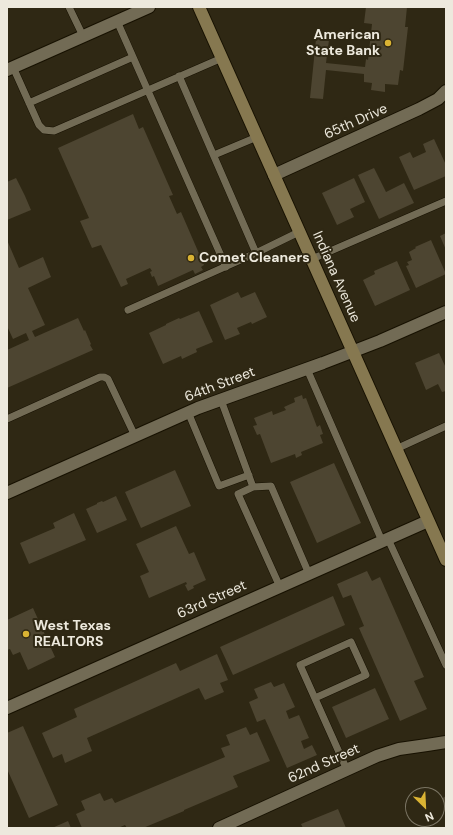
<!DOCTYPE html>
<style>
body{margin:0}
#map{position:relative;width:453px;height:835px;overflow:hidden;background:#2f2814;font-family:"DM Sans",sans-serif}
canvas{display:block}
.frame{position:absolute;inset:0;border:8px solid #ede9dd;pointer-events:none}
.north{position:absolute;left:405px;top:787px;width:40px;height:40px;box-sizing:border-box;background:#2f2814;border:1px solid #7b7564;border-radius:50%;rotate:156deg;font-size:11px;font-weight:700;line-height:16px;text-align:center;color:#ede9dd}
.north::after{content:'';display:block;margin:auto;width:14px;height:18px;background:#dab333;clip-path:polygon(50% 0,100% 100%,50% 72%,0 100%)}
</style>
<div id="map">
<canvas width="453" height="835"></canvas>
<div class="frame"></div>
<div class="north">N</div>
</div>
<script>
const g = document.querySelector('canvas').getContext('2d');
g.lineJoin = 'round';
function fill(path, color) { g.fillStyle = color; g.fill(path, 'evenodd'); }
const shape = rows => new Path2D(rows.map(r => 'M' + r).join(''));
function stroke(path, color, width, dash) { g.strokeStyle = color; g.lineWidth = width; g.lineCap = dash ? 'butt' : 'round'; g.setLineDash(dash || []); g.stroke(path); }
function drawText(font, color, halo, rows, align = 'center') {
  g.font = font + ' "DM Sans",sans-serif'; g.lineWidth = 4; g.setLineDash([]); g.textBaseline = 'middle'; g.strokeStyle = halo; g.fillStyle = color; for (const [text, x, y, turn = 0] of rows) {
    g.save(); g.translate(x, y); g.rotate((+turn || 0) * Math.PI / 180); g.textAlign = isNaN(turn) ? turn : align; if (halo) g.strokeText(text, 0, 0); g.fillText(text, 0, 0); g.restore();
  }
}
fill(shape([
 [366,7,407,7,405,27,408,27,403,71,400,70,398,85,385,84,385,92,371,90,372,83,364,82,364,74,326,70,323,99,310,98,316,39,329,40,326,63,365,67,366,59,368,60,372,24,364,23],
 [133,114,139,129,143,127,173,195,169,196,177,214,181,212,204,265,201,267,203,270,195,274,193,270,158,286,154,276,152,277,150,272,152,271,150,268,126,279,128,284,121,287,101,245,92,248,80,221,89,218,58,148],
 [434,139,446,165,446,176,414,190,399,157,410,152,413,158,426,152,423,144],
 [374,168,386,192,404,183,414,203,379,219,358,175],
 [16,178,25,196,31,210,7,220,7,182],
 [354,178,365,202,350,209,354,217,337,225,322,193],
 [446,233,446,250,440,236],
 [7,240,19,268,43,257,51,277,28,288,45,325,32,331,35,337,78,318,84,331,85,330,91,344,90,345,93,350,7,388,7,350,29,340,26,333,13,339,7,326],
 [431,240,446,274,416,288,406,266,409,265,407,262,412,260,409,252,416,248,415,247],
 [397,261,410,290,375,306,363,280,375,274,374,271],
 [238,292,241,298,255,292,267,317,252,324,251,322,237,328,240,334,225,340,210,305],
 [199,311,213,342,196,349,197,352,182,359,181,356,163,364,149,333,166,325,166,324,179,318,180,319],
 [439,353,446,368,446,391,442,392,438,384,426,390,415,363],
 [302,395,303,399,306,398,317,427,320,425,323,434,320,435,323,443,301,452,302,455,296,458,295,454,271,463,260,434,257,435,253,426,257,425,254,418,272,411,273,415,286,410,284,407,295,402,294,398],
 [334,463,361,523,317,543,290,482],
 [175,470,191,506,141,528,125,492],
 [116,496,127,520,97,533,86,509,97,504,97,503,102,501,103,502],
 [74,513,86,540,29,564,20,543,55,528,53,523],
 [176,526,189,554,194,552,206,580,193,586,194,588,188,591,185,585,187,584,186,582,149,598,140,576,149,572,136,544],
 [367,571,372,581,380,577,424,677,414,681,427,709,400,721,359,628,364,626,351,595,343,598,337,584],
 [333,596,345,625,233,675,220,647],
 [33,608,55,657,28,670,20,652,13,655,10,649,7,650,7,620],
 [217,654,228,680,220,683,224,692,205,700,199,688,87,738,92,751,65,763,62,754,53,758,42,733,77,717,74,709,176,663,180,671],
 [271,682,274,687,284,683,295,707,286,711,289,719,299,715,309,738,301,741,304,749,312,745,317,755,287,768,265,719,257,722,249,702,258,698,254,689],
 [375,688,389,719,346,738,332,707],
 [23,726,58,805,29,818,7,769,7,733],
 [246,727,250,735,257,732,270,761,233,776,238,787,184,810,184,811,143,828,127,828,125,825,118,828,82,828,76,814,85,810,81,801,100,793,104,801,112,798,115,803,225,757,221,748,230,745,226,735],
 [446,796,446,810,441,799],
 [338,809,346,828,303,828,301,824],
 [68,821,71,828,52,828]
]), '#4d4531');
const service = shape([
 [69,7,83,36],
 [117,21,226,267],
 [13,67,39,125,44,130,54,131,222,58],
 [179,76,256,253],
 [29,103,133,57],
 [214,155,257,137],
 [312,259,446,201],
 [128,310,256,253,299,232],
 [307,369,382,541],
 [221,400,253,487,271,486,309,574],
 [188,412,219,486,249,475],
 [7,419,100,377,104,377,108,379,135,436],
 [396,449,446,426],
 [253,487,238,494,280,587],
 [388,539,446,665],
 [315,698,366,675,351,642,300,665,347,770]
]);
const minor = shape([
 [274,175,419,109,438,99,446,91],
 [7,493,198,408,323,363,380,341,446,312],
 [7,708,428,521],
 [219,828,377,756,399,749,427,745,446,742]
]);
const tertiary = shape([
 [7,70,149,7]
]);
const secondary = shape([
 [199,7,446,560]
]);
stroke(service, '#171101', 8);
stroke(minor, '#171101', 14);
stroke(tertiary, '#171101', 14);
stroke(secondary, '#171101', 14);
stroke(service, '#726b55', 7);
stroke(minor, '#726b55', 12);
stroke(tertiary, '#726b55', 12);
stroke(secondary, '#867850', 12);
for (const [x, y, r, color] of [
 [388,43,4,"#dab333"],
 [191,258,4,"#dab333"],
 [26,634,4,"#dab333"]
]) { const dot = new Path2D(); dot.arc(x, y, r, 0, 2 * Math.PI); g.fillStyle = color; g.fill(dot); stroke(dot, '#2f2814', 1.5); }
drawText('bold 14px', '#ede9dd', '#2f2814', [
 ["American",380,35,"right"],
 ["State Bank",380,51,"right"],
 ["Comet Cleaners",199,258],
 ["West Texas",34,626],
 ["REALTORS",34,642]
], 'left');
drawText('14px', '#ede9dd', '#2f2814', [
 ["65th Drive",356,122,-24],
 ["Indiana Avenue",336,277,66],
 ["64th Street",220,385,-21],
 ["63rd Street",212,600,-24],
 ["62nd Street",324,764,-24]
]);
</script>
